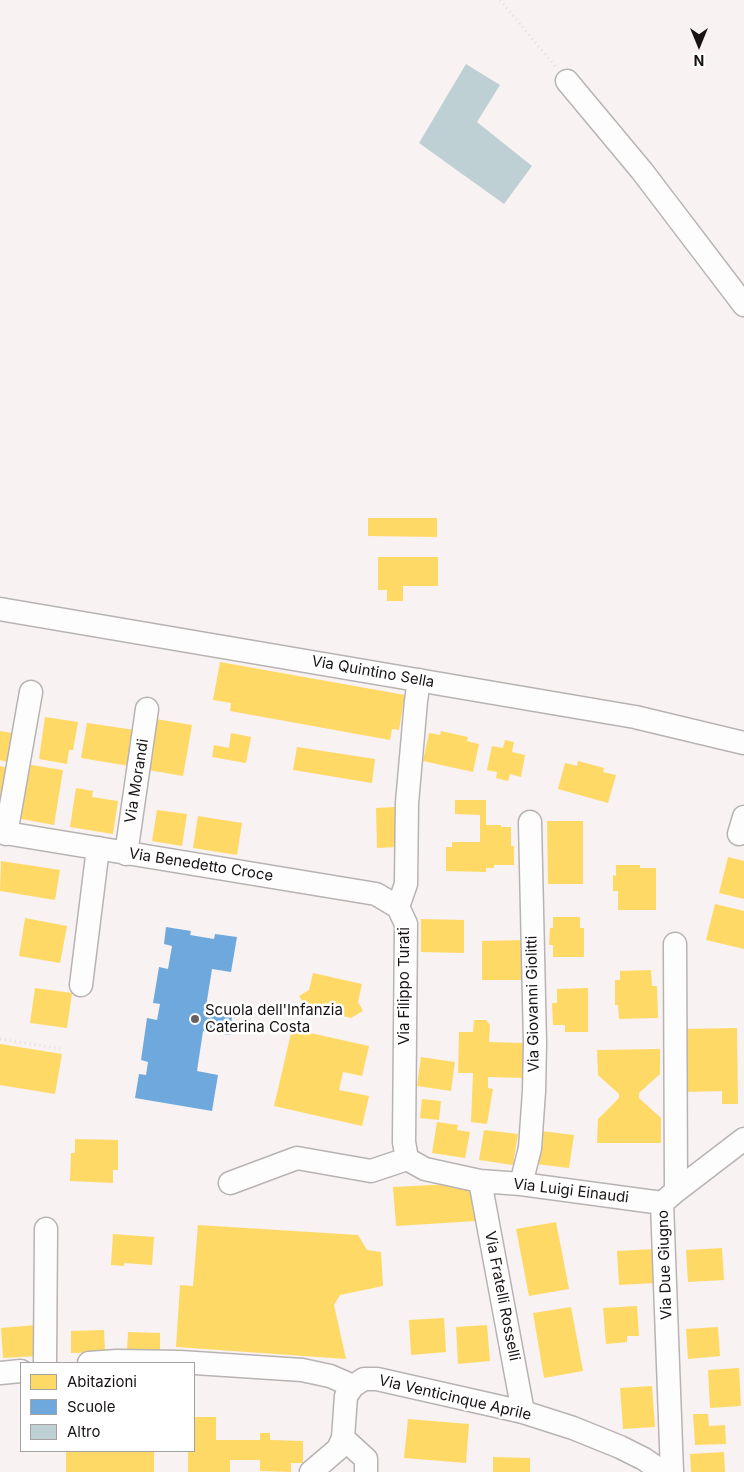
<!DOCTYPE html>
<style>
body{margin:0}
#map{position:relative;width:744px;height:1472px;overflow:hidden;background:#f8f2f2;font-family:Inter,sans-serif}
canvas{display:block}
.legend{position:absolute;left:20px;top:1362px;width:175px;height:90px;box-sizing:border-box;background:#fff;border:1px solid #a3a1a1;margin:0;padding:6px 9px;list-style:none;font-size:15px;color:#181413}
.legend li{display:flex;align-items:center;gap:10px;height:25px}
.legend b{width:25px;border:1px solid #a3a1a1}
.north{position:absolute;left:674px;top:20px;width:50px;height:50px;-webkit-text-stroke:4px #fff;paint-order:stroke;rotate:180deg;font-size:14px;font-weight:700;line-height:20px;text-align:center;color:#181413}
.north::after{content:'';display:block;margin:auto;width:18px;height:22px;background:#181413;clip-path:polygon(50% 0,100% 100%,50% 72%,0 100%)}
</style>
<div id="map">
<canvas width="744" height="1472"></canvas>
<ul class="legend">
<li><b style="height:14px;background:#ffd966"></b>Abitazioni</li>
<li><b style="height:14px;background:#6fa8dc"></b>Scuole</li>
<li><b style="height:14px;background:#bed0d4"></b>Altro</li>
</ul>
<div class="north">N</div>
</div>
<script>
const g = document.querySelector('canvas').getContext('2d');
g.lineJoin = 'round';
function fill(path, color) { g.fillStyle = color; g.fill(path, 'evenodd'); }
const shape = rows => new Path2D(rows.map(r => 'M' + r).join(''));
function stroke(path, color, width, dash) { g.strokeStyle = color; g.lineWidth = width; g.lineCap = dash ? 'butt' : 'round'; g.setLineDash(dash || []); g.stroke(path); }
function drawText(font, color, halo, rows, align = 'center') {
  g.font = font + ' Inter,sans-serif'; g.lineWidth = 5; g.setLineDash([]); g.textBaseline = 'middle'; g.strokeStyle = halo; g.fillStyle = color; for (const [text, x, y, turn = 0] of rows) {
    g.save(); g.translate(x, y); g.rotate((+turn || 0) * Math.PI / 180); g.textAlign = isNaN(turn) ? turn : align; if (halo) g.strokeText(text, 0, 0); g.fillText(text, 0, 0); g.restore();
  }
}
fill(shape([
 [368,518,437,518,437,537,368,536],
 [378,557,438,557,438,586,403,586,403,601,387,601,387,590,378,590],
 [220,662,405,695,399,730,392,729,390,740,230,711,231,703,213,700],
 [45,717,78,722,73,750,69,750,67,764,39,759],
 [156,719,192,725,183,776,148,770],
 [87,723,135,730,129,766,81,758],
 [0,731,12,733,7,762,0,760],
 [441,731,468,737,467,741,479,744,473,772,423,761,429,733,440,735],
 [231,733,251,737,246,763,212,757,214,745,229,748],
 [505,740,514,742,512,752,525,755,521,777,510,774,508,781,496,778,497,772,487,770,492,746,503,748],
 [297,747,375,759,372,783,293,770],
 [578,761,604,768,603,772,616,775,608,803,558,789,565,763,577,766],
 [25,764,63,770,54,825,16,818],
 [0,766,9,768,4,798,0,797],
 [76,788,93,791,92,797,118,801,113,834,70,827],
 [455,800,486,800,486,825,501,825,501,827,511,827,511,846,514,846,514,865,494,865,494,868,486,868,486,872,446,871,446,847,452,847,452,842,480,842,480,815,455,814],
 [395,807,397,847,377,848,376,808],
 [157,810,187,814,182,846,152,841],
 [198,816,242,823,237,855,193,848],
 [547,821,583,821,583,884,548,884],
 [728,857,744,861,744,899,719,893],
 [1,861,60,870,55,900,0,891],
 [616,865,640,865,640,868,656,868,656,910,618,910,618,891,613,891,613,875,616,876],
 [715,904,744,911,744,949,706,940],
 [553,917,580,917,580,928,584,928,584,957,553,957,553,945,549,945,550,928,553,928],
 [25,918,67,926,60,963,19,956],
 [421,919,464,920,464,953,421,952],
 [523,940,523,980,482,980,482,941],
 [651,970,652,986,657,986,658,1018,619,1019,618,1005,615,1005,615,980,620,980,620,971],
 [313,973,362,984,358,1002,363,1011,351,1018,306,1007,299,996,309,990],
 [35,988,72,993,67,1028,30,1023],
 [588,988,588,1032,565,1032,565,1025,553,1025,552,1003,557,1003,557,989],
 [474,1020,486,1020,490,1025,489,1042,523,1043,522,1078,488,1077,488,1088,493,1089,487,1124,471,1122,473,1073,458,1073,459,1032,473,1032],
 [737,1028,738,1104,722,1104,722,1091,685,1092,684,1029],
 [292,1029,369,1046,362,1076,343,1072,339,1090,369,1096,362,1126,274,1106],
 [0,1044,62,1054,55,1094,0,1085],
 [660,1049,660,1074,639,1093,639,1098,661,1118,661,1143,597,1143,598,1119,619,1098,619,1094,598,1075,597,1050],
 [421,1057,455,1062,451,1091,417,1086],
 [422,1099,441,1101,439,1120,420,1118],
 [437,1122,458,1125,457,1130,470,1132,465,1158,432,1153],
 [484,1130,518,1134,513,1165,479,1160],
 [541,1131,574,1135,569,1168,536,1164],
 [75,1139,118,1140,118,1170,113,1170,113,1183,70,1181,71,1153,75,1153],
 [470,1183,477,1221,396,1226,393,1187],
 [556,1222,569,1289,529,1296,516,1229],
 [198,1225,358,1235,367,1250,381,1252,383,1286,340,1295,334,1305,346,1359,176,1347,180,1285,193,1286],
 [113,1234,154,1237,152,1265,124,1263,124,1266,111,1265],
 [722,1248,724,1280,688,1282,686,1250],
 [654,1249,656,1283,619,1285,617,1251],
 [637,1306,639,1336,627,1336,627,1342,606,1344,603,1308],
 [571,1307,583,1371,544,1378,533,1313],
 [444,1318,446,1352,411,1355,409,1320],
 [36,1325,38,1356,3,1358,1,1328],
 [487,1325,490,1361,458,1364,456,1327],
 [718,1327,720,1356,688,1359,686,1329],
 [104,1330,105,1352,71,1353,71,1331],
 [128,1332,160,1333,160,1351,127,1350],
 [739,1368,741,1406,710,1408,708,1370],
 [652,1386,655,1427,623,1429,620,1388],
 [693,1414,708,1414,709,1426,725,1425,726,1444,695,1445],
 [194,1417,216,1417,216,1440,260,1440,260,1433,270,1433,270,1440,303,1441,303,1463,291,1463,291,1472,260,1471,260,1460,230,1460,230,1472,188,1472,188,1451,194,1451],
 [408,1419,469,1424,466,1463,404,1458],
 [66,1451,154,1451,154,1472,66,1472],
 [724,1452,725,1472,691,1472,690,1454],
 [493,1457,530,1458,530,1472,493,1472]
]), '#ffd966');
fill(shape([
 [166,927,191,931,190,935,214,939,215,934,237,937,231,972,212,969,205,1013,232,1017,230,1035,203,1031,197,1071,218,1075,212,1111,135,1098,139,1074,146,1075,148,1062,141,1060,147,1018,157,1020,160,1004,153,1003,159,967,168,969,172,946,164,944]
]), '#6fa8dc');
fill(shape([
 [466,64,500,85,477,122,532,166,504,204,419,143]
]), '#bed0d4');
const minor = shape([
 [567,81,642,171,744,305],
 [0,609,635,717,744,743],
 [419,680,416,701,407,803,406,884,398,907,406,924,404,1142,407,1159,425,1169,480,1181,521,1184,662,1203],
 [0,832,376,894,398,907],
 [6,834,31,692],
 [739,834,744,817],
 [126,854,147,709],
 [81,985,98,848],
 [480,1181,523,1412],
 [230,1183,297,1158,371,1171,407,1159],
 [521,1184,530,1148,534,1091,535,1043,530,822],
 [676,1191,744,1139],
 [662,1203,672,1472],
 [662,1203,676,1191,675,944],
 [45,1363,46,1229],
 [89,1363,117,1361,180,1362,302,1370,330,1376,353,1386],
 [0,1373,21,1371],
 [343,1438,366,1459,366,1472],
 [311,1472,338,1449,343,1438,346,1396,353,1386,364,1379,377,1379,523,1412,573,1428,620,1447,644,1459,663,1472]
]);
stroke(minor, '#b8b3b3', 25);
stroke(shape([
 [500,0,555,66],
 [0,1039,62,1049]
]), '#e1dfdf', 3, [1, 4]);
stroke(minor, '#fefdfd', 22);
for (const [x, y, r, color] of [
 [195,1019,5,"#666261"]
]) { const dot = new Path2D(); dot.arc(x, y, r, 0, 2 * Math.PI); g.fillStyle = color; g.fill(dot); stroke(dot, '#fff', 2); }
drawText('15px', '#181413', '#fff', [
 ["Via Quintino Sella",373,672,10],
 ["Via Morandi",137,781,-81],
 ["Via Benedetto Croce",201,865,9],
 ["Via Filippo Turati",404,986,-90],
 ["Via Giovanni Giolitti",533,1004,-91],
 ["Via Luigi Einaudi",571,1191,7],
 ["Via Due Giugno",665,1265,-92],
 ["Via Fratelli Rosselli",502,1296,79],
 ["Via Venticinque Aprile",455,1398,13]
]);
drawText('15px', '#181413', '#fff', [
 ["Scuola dell'Infanzia",205,1010],
 ["Caterina Costa",205,1027]
], 'left');
</script>
